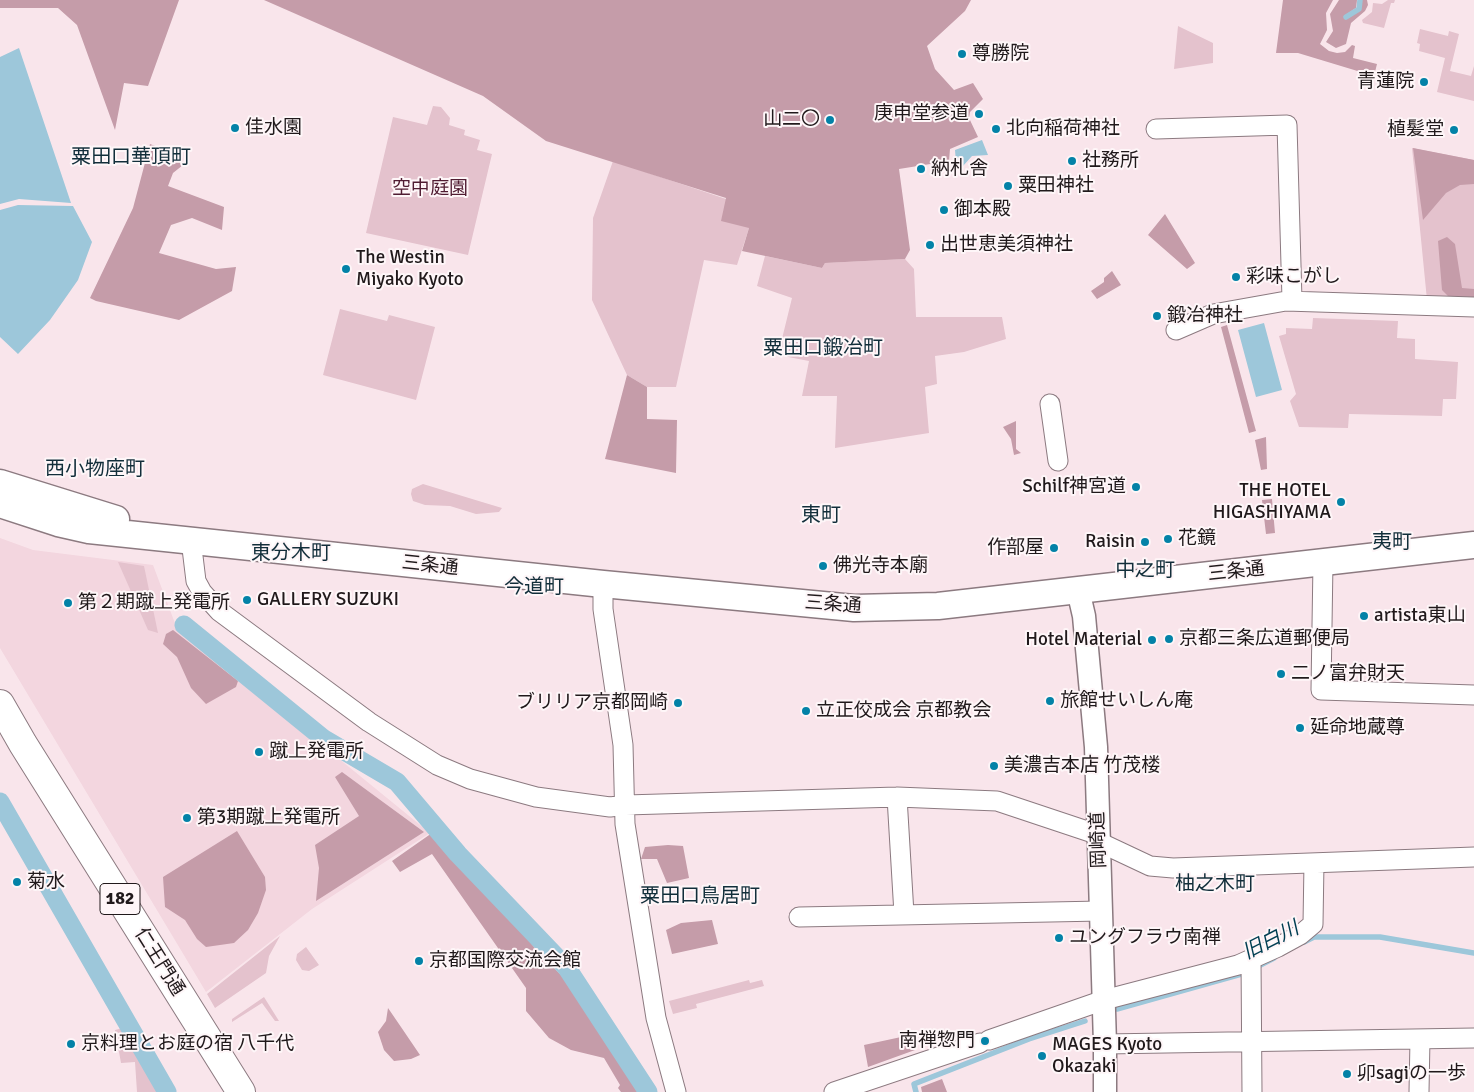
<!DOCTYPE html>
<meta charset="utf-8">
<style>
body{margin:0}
canvas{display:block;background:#f9e5eb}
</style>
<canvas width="1474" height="1092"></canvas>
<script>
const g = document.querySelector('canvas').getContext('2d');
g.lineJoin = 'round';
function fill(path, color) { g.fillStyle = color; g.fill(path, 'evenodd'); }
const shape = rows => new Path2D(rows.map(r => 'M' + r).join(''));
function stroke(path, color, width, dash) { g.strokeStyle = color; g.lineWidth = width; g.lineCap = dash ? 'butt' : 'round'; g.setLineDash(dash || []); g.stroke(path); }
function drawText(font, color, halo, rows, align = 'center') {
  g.font = font + ' Signika,"Noto Sans JP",sans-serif'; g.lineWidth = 4; g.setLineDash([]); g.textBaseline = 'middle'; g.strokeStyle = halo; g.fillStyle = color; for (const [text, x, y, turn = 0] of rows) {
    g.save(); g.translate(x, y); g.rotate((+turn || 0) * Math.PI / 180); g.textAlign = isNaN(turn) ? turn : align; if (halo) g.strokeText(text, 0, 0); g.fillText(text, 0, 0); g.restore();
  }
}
fill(shape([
 [0,538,33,550,153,565,176,626,430,833,312,909,206,992,0,648]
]), '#f3d6df');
fill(shape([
 [1388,0,1395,0,1394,3,1391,3,1384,28,1363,23,1362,20,1372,12,1373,3,1382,4],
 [1178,26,1213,43,1213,63,1174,69],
 [1420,29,1448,36,1449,31,1459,34,1450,71,1471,76,1474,66,1474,101,1437,92,1445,58,1419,51,1420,44,1417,43],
 [433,106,441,107,450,118,449,125,465,130,464,135,480,140,477,150,492,154,468,255,366,233,393,117,427,125],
 [1412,148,1474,160,1474,301,1427,300],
 [613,161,726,199,749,228,737,265,704,260,676,387,647,387,627,375,592,300,593,218],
 [765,256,822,268,825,263,905,259,914,269,916,317,1002,317,1006,339,964,352,935,356,937,384,925,387,929,433,835,448,837,396,802,396,809,361,778,355,792,298,757,286],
 [340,309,387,321,389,315,435,327,416,400,323,375],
 [1313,318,1398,321,1397,338,1415,339,1415,359,1458,362,1456,399,1443,399,1442,416,1349,414,1348,428,1299,427,1290,401,1296,394,1279,336,1286,334,1286,328,1312,329],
 [423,484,482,502,502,508,499,512,476,514,450,506,425,505,413,501,411,494,412,489],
 [118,562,144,566,158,633,148,630],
 [280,936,269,956,266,973,215,1008,207,994],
 [306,947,319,965,309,971,302,970,296,960,297,954],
 [749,980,750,983,762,980,764,986,696,1004,697,1008,673,1014,669,1001],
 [264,997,279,1021,275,1021,262,1003,232,1022,232,1019],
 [127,1027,164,1092,137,1092,135,1062,121,1063,115,1030]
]), '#e4c2cd');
fill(shape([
 [0,0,179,0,148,86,124,83,115,130,77,25,58,8,0,8],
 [264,0,971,0,965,11,927,46,935,69,954,90,973,83,983,99,970,112,969,118,978,137,950,149,949,161,899,169,910,250,905,259,825,263,822,268,742,251,749,228,721,221,726,198,546,141,483,96],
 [1283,0,1333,0,1326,13,1327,30,1320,44,1329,51,1337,53,1345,52,1352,45,1355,46,1353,58,1377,64,1374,76,1298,53,1276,53],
 [1339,0,1357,0,1356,8,1344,16,1347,19,1360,10,1362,0,1367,0,1368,5,1365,11,1351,23,1346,44,1336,48,1326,42,1333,31,1330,14],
 [150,144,182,156,183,165,173,173,168,186,224,207,222,230,192,218,171,225,159,253,216,269,236,267,232,291,179,320,96,301,90,298,133,208],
 [1413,148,1474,160,1474,184,1460,185,1446,193,1423,220],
 [1165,214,1195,263,1187,269,1148,235],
 [1447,237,1455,244,1462,288,1474,289,1474,297,1448,296,1442,290,1438,241],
 [1112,271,1121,285,1097,299,1091,291,1104,282,1104,278],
 [1227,325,1256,431,1249,433,1221,327],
 [627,375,647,387,647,419,677,420,676,473,605,459],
 [1016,421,1016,449,1021,453,1014,455,1011,439,1003,427],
 [1266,437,1267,469,1261,470,1255,440],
 [1272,499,1275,533,1266,534,1262,500],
 [173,630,238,681,236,687,206,704,191,688,177,657,163,644,166,634],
 [342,772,424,832,316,901,319,868,315,845,359,816,335,777],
 [237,831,265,877,266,890,258,913,248,930,234,943,206,947,197,939,185,920,165,907,163,877],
 [432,833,476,882,491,892,538,952,562,976,643,1092,621,1092,618,1088,620,1085,604,1058,571,1050,549,1038,526,1011,526,988,432,854,400,872,392,861],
 [668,845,683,846,689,878,667,883,657,859,641,859,645,847],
 [712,920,718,944,672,954,666,930,681,923],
 [388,1008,401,1027,420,1055,411,1059,394,1061,384,1050,378,1032,386,1021],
 [915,1034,915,1050,868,1067,864,1045],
 [942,1079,947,1092,922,1092,921,1087]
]), '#c59ca9');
fill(shape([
 [19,48,71,203,19,199,0,204,0,57],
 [982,140,988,155,972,156,963,166,956,163,955,150],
 [18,205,73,206,92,242,78,280,50,320,18,354,0,337,0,210],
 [1264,323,1282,390,1256,397,1238,330]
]), '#9dc7da');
stroke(shape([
 [1346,17,1359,9,1360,0],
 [1304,942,1314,937,1380,937,1474,953],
 [1117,1009,1245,973,1274,958],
 [916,1092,914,1084,1029,1039,1085,1021]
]), '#9dc7da', 5.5);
stroke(shape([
 [184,625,324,739,397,782,458,854,567,968,648,1092],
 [0,802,167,1092]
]), '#9dc7da', 19);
const minor = shape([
 [1156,129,1287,125,1292,300],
 [1176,330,1213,314,1286,301,1474,307],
 [1050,404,1058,461],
 [191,540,196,581,202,592,219,611,369,722,437,765,470,779,536,797,610,807,626,805,897,797,997,801,1099,835],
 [1323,562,1321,690,1474,695],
 [603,584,603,609,623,745,625,824,656,1018,676,1092],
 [897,797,904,914],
 [1099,842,1150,866,1173,868,1474,857],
 [799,917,1101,911],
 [1251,959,1252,1092],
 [989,1040,1104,1000,1238,965,1278,947,1300,935,1313,924,1314,863],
 [1105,1044,1474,1038],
 [834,1092,980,1043],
 [1419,1092,1420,1039]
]);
const tertiary = shape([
 [1078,590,1084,616,1096,747,1105,1044,1105,1092]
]);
const secondary = shape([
 [0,483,116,519],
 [0,504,58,523,89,530,603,584,854,608,938,606,1474,545]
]);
const primary = shape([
 [0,704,23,744,241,1092]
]);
stroke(minor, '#8c7a80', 21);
stroke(tertiary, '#8c7a80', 25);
stroke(secondary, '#8c7a80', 29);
stroke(primary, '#8c7a80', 30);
stroke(minor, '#fff', 19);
stroke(tertiary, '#fff', 22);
stroke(secondary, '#fff', 26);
stroke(primary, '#fff', 28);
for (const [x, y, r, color] of [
 [962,54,5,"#0382a7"],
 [1424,82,5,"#0382a7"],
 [979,114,5,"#0382a7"],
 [830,120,5,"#0382a7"],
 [235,128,5,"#0382a7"],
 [996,129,5,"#0382a7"],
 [1454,130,5,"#0382a7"],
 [1072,161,5,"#0382a7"],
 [921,169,5,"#0382a7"],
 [1008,186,5,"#0382a7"],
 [944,210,5,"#0382a7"],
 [930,245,5,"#0382a7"],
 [346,269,5,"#0382a7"],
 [1236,277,5,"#0382a7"],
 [1157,316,5,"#0382a7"],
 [1136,487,5,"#0382a7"],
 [1341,502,5,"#0382a7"],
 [1168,539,5,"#0382a7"],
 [1145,542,5,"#0382a7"],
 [1054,548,5,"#0382a7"],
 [823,566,5,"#0382a7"],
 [247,600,5,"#0382a7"],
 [68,603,5,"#0382a7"],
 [1364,616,5,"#0382a7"],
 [1169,639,5,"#0382a7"],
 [1152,640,5,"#0382a7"],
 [1281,674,5,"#0382a7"],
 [1050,701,5,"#0382a7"],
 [678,703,5,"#0382a7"],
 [806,711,5,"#0382a7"],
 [1300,728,5,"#0382a7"],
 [259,752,5,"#0382a7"],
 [994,766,5,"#0382a7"],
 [187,818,5,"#0382a7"],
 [17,882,5,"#0382a7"],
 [1059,938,5,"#0382a7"],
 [419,961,5,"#0382a7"],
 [985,1041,5,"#0382a7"],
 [71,1044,5,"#0382a7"],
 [1042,1056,5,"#0382a7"],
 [1347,1074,5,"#0382a7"]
]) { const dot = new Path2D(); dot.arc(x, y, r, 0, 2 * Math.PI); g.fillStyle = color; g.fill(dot); stroke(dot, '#fef6f8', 2); }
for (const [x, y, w] of [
 [120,899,40]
]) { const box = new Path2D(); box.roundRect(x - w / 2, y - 15.5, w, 31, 4); g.fillStyle = '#fef6f8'; g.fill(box); stroke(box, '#20191b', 1); }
drawText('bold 18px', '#20191b', null, [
 ["182",120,899]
]);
drawText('19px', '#20191b', '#fef6f8', [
 ["尊勝院",972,54],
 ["青蓮院",1414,82,"right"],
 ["庚申堂参道",969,114,"right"],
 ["山二〇",820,120,"right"],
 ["佳水園",245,128],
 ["北向稲荷神社",1006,129],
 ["植髪堂",1444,130,"right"],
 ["社務所",1082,161],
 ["納札舎",931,169],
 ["粟田神社",1018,186],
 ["御本殿",954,210],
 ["出世恵美須神社",940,245],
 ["The Westin",356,258],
 ["Miyako Kyoto",356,280],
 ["彩味こがし",1246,277],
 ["鍛冶神社",1167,316],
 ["Schilf神宮道",1126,487,"right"],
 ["THE HOTEL",1331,491,"right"],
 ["HIGASHIYAMA",1331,513,"right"],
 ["花鏡",1178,539],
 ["Raisin",1135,542,"right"],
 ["作部屋",1044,548,"right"],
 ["佛光寺本廟",833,566],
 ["GALLERY SUZUKI",257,600],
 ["第２期蹴上発電所",78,603],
 ["artista東山",1374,616],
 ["京都三条広道郵便局",1179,639],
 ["Hotel Material",1142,640,"right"],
 ["二ノ富弁財天",1291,674],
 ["旅館せいしん庵",1060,701],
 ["ブリリア京都岡崎",668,703,"right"],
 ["立正佼成会 京都教会",816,711],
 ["延命地蔵尊",1310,728],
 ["蹴上発電所",269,752],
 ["美濃吉本店 竹茂楼",1004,766],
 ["第3期蹴上発電所",197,818],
 ["菊水",27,882],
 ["ユングフラウ南禅",1069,938],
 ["京都国際交流会館",429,961],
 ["南禅惣門",975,1041,"right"],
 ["京料理とお庭の宿 八千代",81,1044],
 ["MAGES Kyoto",1052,1045],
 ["Okazaki",1052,1067],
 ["卯sagiの一歩",1357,1074]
], 'left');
drawText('19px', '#501c32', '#fef6f8', [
 ["空中庭園",430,189]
]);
drawText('19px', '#20191b', '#fef6f8', [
 ["三条通",430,566,6],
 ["三条通",1236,572,-6],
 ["三条通",833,605,4],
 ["岡崎道",1099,840,-92],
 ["仁王門通",159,962,58]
]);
drawText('20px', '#122e3a', '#fef6f8', [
 ["粟田口華頂町",131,158],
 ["粟田口鍛冶町",823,349],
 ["西小物座町",95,470],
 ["東町",821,516],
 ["夷町",1392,543],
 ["東分木町",291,554],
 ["中之町",1145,571],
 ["今道町",534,588],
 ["柚之木町",1215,885],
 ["粟田口鳥居町",700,897]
]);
drawText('italic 20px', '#003e52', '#fef6f8', [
 ["旧白川",1271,941,-27]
]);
</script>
